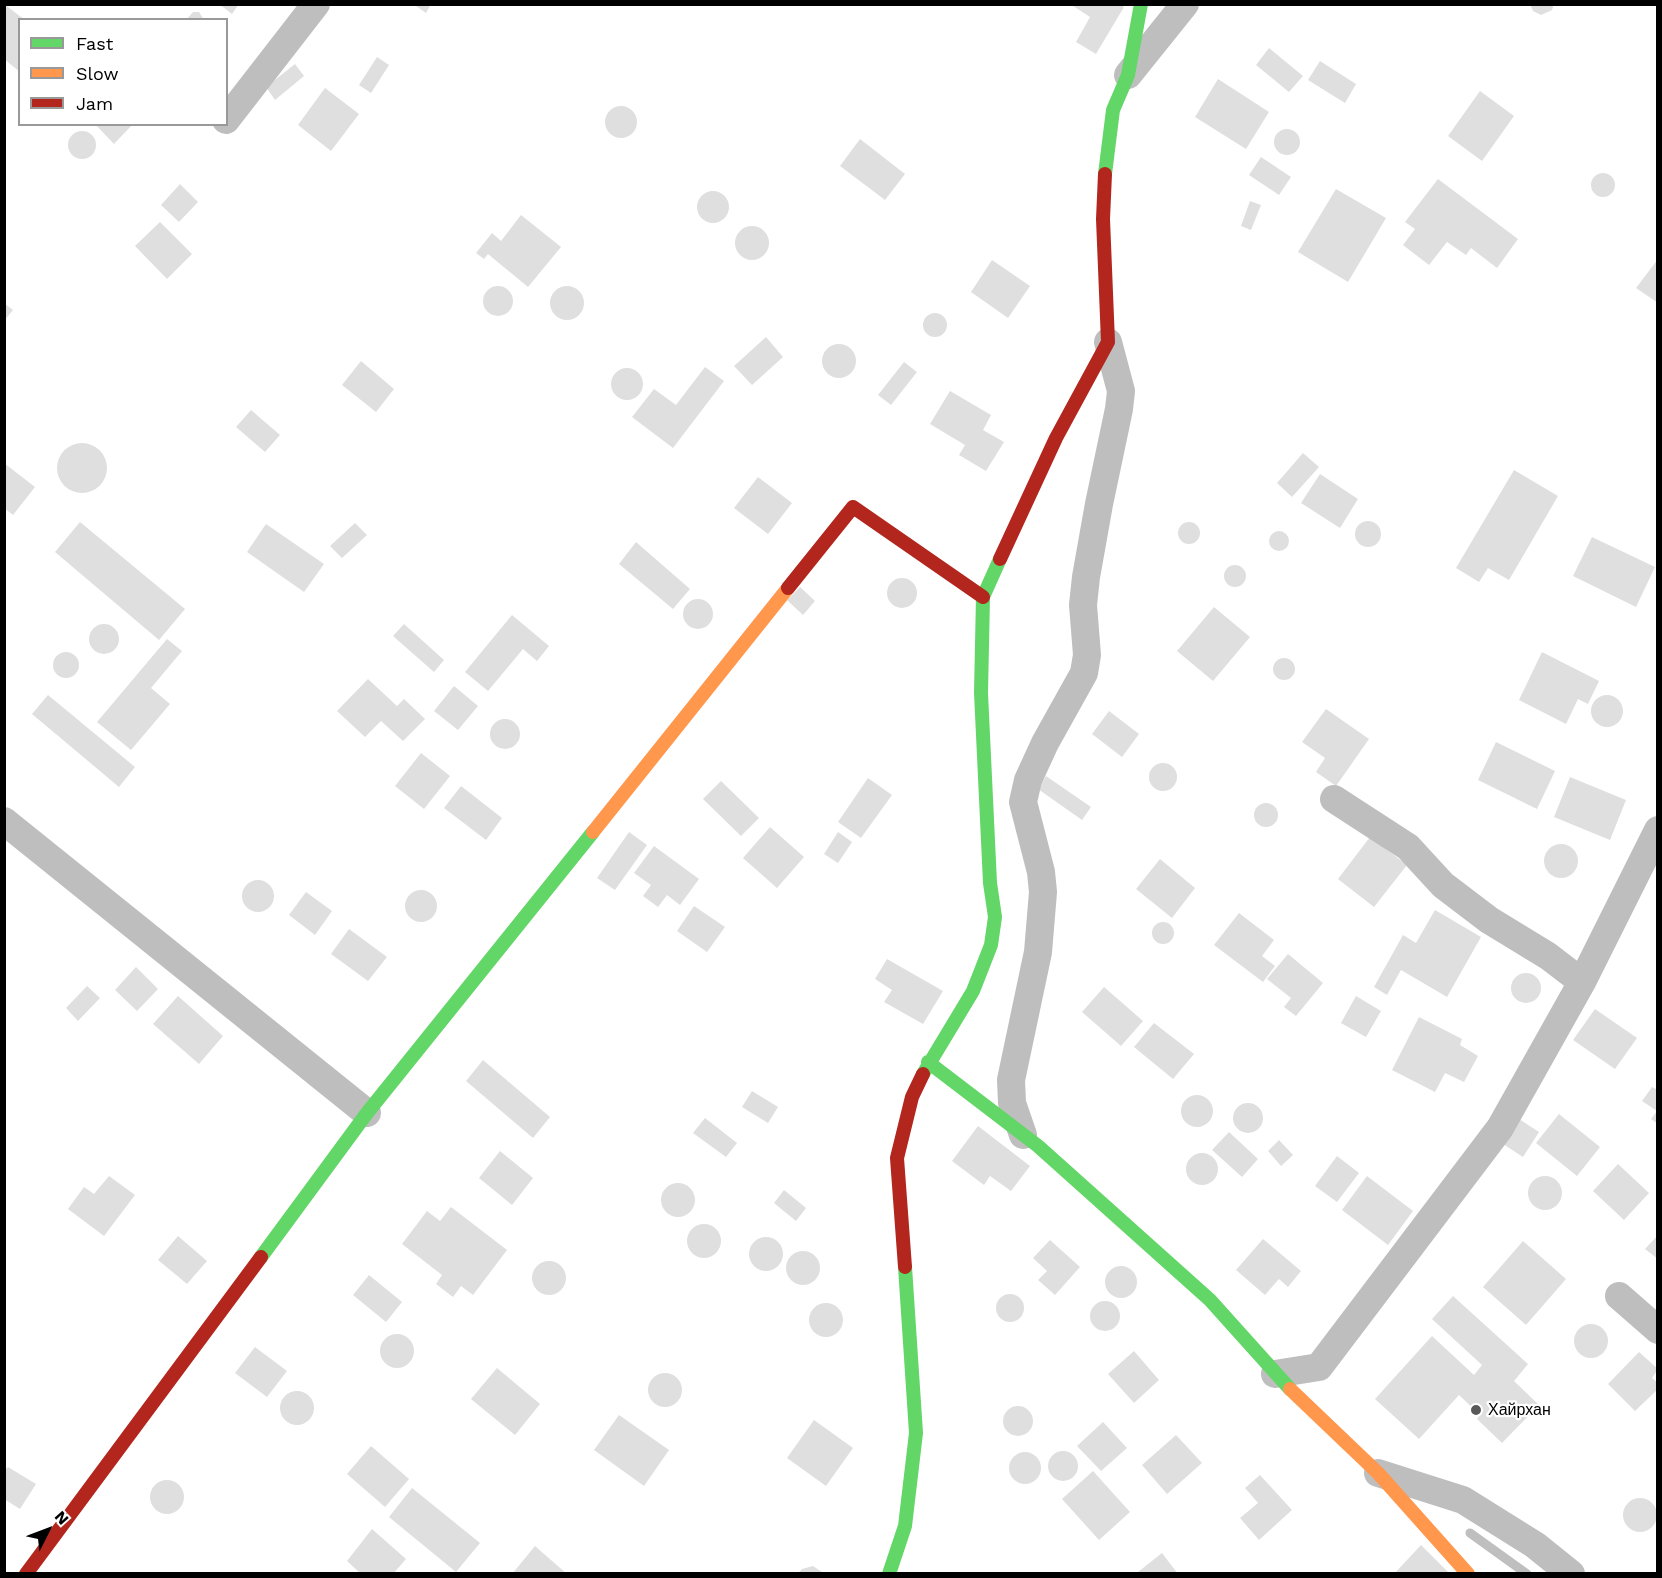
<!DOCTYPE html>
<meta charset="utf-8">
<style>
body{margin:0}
#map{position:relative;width:1662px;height:1578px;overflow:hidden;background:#fff;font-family:"Work Sans",sans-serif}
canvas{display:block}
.frame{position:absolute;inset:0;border:6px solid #000;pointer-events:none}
.legend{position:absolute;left:18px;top:18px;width:210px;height:108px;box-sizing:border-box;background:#fff;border:2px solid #999;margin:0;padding:8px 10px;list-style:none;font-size:18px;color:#000}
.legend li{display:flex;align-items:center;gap:12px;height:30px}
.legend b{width:30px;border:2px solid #999}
.north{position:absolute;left:18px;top:1500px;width:60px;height:60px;-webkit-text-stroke:4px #fff;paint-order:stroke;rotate:48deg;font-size:16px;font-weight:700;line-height:24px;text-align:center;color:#000}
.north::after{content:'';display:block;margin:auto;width:21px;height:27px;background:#000;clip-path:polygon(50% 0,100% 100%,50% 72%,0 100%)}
</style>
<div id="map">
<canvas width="1662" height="1578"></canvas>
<div class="frame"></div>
<ul class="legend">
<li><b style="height:8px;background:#63d668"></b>Fast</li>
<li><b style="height:8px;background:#ff974d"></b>Slow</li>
<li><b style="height:8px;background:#b3261e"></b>Jam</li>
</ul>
<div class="north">N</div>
</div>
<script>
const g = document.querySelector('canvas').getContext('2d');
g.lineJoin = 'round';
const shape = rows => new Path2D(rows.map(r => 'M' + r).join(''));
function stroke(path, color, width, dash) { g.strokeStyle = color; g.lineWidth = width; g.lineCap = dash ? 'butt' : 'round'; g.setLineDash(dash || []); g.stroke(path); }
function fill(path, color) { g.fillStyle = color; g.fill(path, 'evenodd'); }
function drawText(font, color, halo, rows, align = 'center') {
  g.font = font + ' "Work Sans",sans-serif'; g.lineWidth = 4.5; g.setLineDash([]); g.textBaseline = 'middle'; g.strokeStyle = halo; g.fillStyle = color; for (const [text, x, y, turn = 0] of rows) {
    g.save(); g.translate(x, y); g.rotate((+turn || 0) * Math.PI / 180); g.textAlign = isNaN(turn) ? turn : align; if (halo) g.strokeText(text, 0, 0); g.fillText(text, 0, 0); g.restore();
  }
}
stroke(shape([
 [1470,1533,1527,1574]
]), '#bfbfbf', 9);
fill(shape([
 [4,4,25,20,20,20,20,72,4,59],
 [219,4,239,4,232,14],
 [413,4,431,4,426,13],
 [1070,4,1119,4,1124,7,1096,54,1076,42,1090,17],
 [1530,4,1554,4,1552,10,1541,15,1533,11],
 [193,12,199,12,204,20,186,20],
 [1269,48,1303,76,1289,92,1256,65],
 [377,57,389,65,371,93,359,85],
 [1320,61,1356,84,1345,103,1308,80],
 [295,64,304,76,275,100,266,87],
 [1218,79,1269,112,1246,149,1195,117],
 [325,88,359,114,331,151,298,125],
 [1480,91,1514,116,1482,161,1448,136],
 '605 122a16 16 0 1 1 32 0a16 16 0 1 1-32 0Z',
 [95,124,133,124,114,144],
 '1274 142a13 13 0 1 1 26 0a13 13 0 1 1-26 0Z',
 '68 145a14 14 0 1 1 28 0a14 14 0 1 1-28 0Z',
 [860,139,905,174,885,200,840,166],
 [1261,157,1291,177,1279,195,1249,175],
 '1591 185a12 12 0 1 1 24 0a12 12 0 1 1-24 0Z',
 [1438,179,1518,239,1497,268,1471,248,1466,255,1447,242,1429,265,1403,245,1415,229,1405,222],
 [180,184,198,202,179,222,161,205],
 [1336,189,1386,218,1348,282,1298,252],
 '697 207a16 16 0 1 1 32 0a16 16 0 1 1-32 0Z',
 [1250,201,1261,205,1251,230,1241,226],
 [521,215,561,247,528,287,488,254,484,259,476,253,492,233,501,241],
 [160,222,192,254,167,279,135,246],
 '735 243a17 17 0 1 1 34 0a17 17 0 1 1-34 0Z',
 [1658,259,1658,303,1636,288],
 [992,260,1030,286,1008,318,971,292],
 '550 303a17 17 0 1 1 34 0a17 17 0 1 1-34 0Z',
 '483 301a15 15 0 1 1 30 0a15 15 0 1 1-30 0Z',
 [4,303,13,310,4,321],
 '923 325a12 12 0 1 1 24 0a12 12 0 1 1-24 0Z',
 [766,337,783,357,752,385,734,366],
 '822 361a17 17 0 1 1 34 0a17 17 0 1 1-34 0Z',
 [361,361,394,389,376,412,342,385],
 [904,362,917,372,891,405,878,395],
 [705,367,724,381,673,448,632,417,654,389,676,405],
 '611 384a16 16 0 1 1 32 0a16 16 0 1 1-32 0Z',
 [950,391,991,415,983,430,1004,442,986,471,959,455,965,445,930,424],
 [251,410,280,435,265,452,236,427],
 '57 468a25 25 0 1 1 50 0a25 25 0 1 1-50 0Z',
 [1303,453,1319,467,1292,497,1277,483],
 [4,463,35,487,13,515,4,508],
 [1514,470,1558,496,1509,580,1488,568,1479,582,1456,568],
 [1320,474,1358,499,1340,528,1301,503],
 [758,477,792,503,768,534,734,508],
 '1355 534a13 13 0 1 1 26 0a13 13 0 1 1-26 0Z',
 '1178 533a11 11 0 1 1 22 0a11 11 0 1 1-22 0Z',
 [80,522,185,609,159,640,55,552],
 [355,523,367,535,342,558,330,546],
 [266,524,324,564,304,592,247,552],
 '1269 541a10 10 0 1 1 20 0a10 10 0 1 1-20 0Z',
 [1592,537,1655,567,1636,607,1573,576],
 [636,542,690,589,673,609,619,564],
 '1224 576a11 11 0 1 1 22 0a11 11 0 1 1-22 0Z',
 '887 593a15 15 0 1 1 30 0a15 15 0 1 1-30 0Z',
 [800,587,815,601,803,615,787,600],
 '683 614a15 15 0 1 1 30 0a15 15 0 1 1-30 0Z',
 [1214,607,1250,637,1213,681,1177,651],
 [512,615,549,646,537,661,523,649,488,691,465,672],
 [404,624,444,660,434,672,393,636],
 '89 639a15 15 0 1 1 30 0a15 15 0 1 1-30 0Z',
 [167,639,182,651,151,688,170,704,131,750,97,722],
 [1542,652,1599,681,1588,704,1578,699,1566,724,1519,700],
 '53 665a13 13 0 1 1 26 0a13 13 0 1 1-26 0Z',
 '1273 669a11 11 0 1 1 22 0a11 11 0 1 1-22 0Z',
 [368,679,397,706,404,699,425,719,403,741,381,721,365,737,337,711],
 [454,686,478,706,458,730,434,711],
 [48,695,135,767,119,787,32,714],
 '1591 711a16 16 0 1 1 32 0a16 16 0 1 1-32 0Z',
 [1326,709,1369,739,1336,786,1316,772,1325,758,1302,742],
 [1109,711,1139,734,1122,757,1092,734],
 '490 734a15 15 0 1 1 30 0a15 15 0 1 1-30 0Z',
 [1496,742,1555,771,1537,809,1478,780],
 [421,753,450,776,424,809,395,786],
 '1149 777a14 14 0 1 1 28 0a14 14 0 1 1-28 0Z',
 [1046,776,1091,807,1082,820,1038,789],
 [1570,777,1626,800,1610,840,1554,817],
 [868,778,892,795,861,838,838,822],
 [721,781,759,818,741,836,703,799],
 [461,786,502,818,486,840,444,808],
 '1254 815a12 12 0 1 1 24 0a12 12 0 1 1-24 0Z',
 [770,827,804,857,777,888,743,858],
 [629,832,647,845,615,890,597,878],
 [838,832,852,842,838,863,824,854],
 [1370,837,1407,865,1374,907,1338,879],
 '1544 861a17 17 0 1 1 34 0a17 17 0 1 1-34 0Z',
 [654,846,699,879,680,905,667,895,658,907,643,896,651,885,634,873],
 [1160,859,1195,888,1172,918,1136,889],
 '242 896a16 16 0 1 1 32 0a16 16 0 1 1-32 0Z',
 '405 906a16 16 0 1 1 32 0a16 16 0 1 1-32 0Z',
 [306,892,332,911,315,935,289,915],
 [694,906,725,927,707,952,677,931],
 [1435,910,1481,937,1447,997,1401,970,1387,995,1374,987,1403,935,1416,943],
 [1239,913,1274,940,1262,956,1275,966,1263,982,1214,945],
 '1152 933a11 11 0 1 1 22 0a11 11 0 1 1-22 0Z',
 [349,929,387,957,368,981,331,954],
 [1288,954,1323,983,1296,1016,1284,1007,1291,998,1267,979],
 [887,959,943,991,923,1024,884,1002,892,990,875,979],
 [136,967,158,989,137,1011,115,990],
 '1511 988a15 15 0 1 1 30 0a15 15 0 1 1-30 0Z',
 [87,986,100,998,78,1021,66,1008],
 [1104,987,1143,1021,1121,1046,1082,1012],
 [178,996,223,1036,199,1064,153,1024],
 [1356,996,1381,1011,1366,1037,1341,1023],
 [1595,1009,1637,1038,1615,1069,1573,1040],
 [1419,1017,1462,1039,1460,1045,1478,1056,1464,1082,1445,1073,1435,1092,1392,1070],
 [1154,1023,1194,1054,1173,1079,1134,1047],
 [483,1060,550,1117,533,1138,466,1081],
 [1652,1087,1658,1090,1658,1124,1651,1119,1657,1111,1642,1101],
 [752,1091,778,1107,768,1123,742,1107],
 '1181 1111a16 16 0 1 1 32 0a16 16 0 1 1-32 0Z',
 '1233 1118a15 15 0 1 1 30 0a15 15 0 1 1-30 0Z',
 [1559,1114,1600,1147,1577,1176,1536,1143],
 [705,1118,737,1143,726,1157,693,1133],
 [1519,1119,1539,1132,1523,1157,1503,1144],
 [978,1126,1030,1166,1011,1191,990,1176,984,1185,952,1161],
 [1229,1132,1258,1159,1242,1177,1212,1150],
 [1279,1140,1293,1155,1281,1166,1268,1151],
 [500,1151,533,1178,512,1205,479,1178],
 '1186 1169a16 16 0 1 1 32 0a16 16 0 1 1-32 0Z',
 [1337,1156,1359,1173,1337,1202,1315,1186],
 [1618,1164,1649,1193,1624,1220,1593,1191],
 '1528 1193a17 17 0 1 1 34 0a17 17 0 1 1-34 0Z',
 [109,1176,135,1195,104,1236,68,1209,84,1187,94,1194],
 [1367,1176,1413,1211,1388,1245,1342,1210],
 '661 1200a17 17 0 1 1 34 0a17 17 0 1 1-34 0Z',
 [784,1190,806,1208,796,1221,774,1203],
 [451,1207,507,1250,473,1295,461,1286,453,1297,436,1284,442,1275,402,1244,427,1211,440,1221],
 '687 1241a17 17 0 1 1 34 0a17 17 0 1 1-34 0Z',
 [1658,1235,1658,1259,1645,1249],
 [178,1236,207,1261,187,1284,158,1260],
 '749 1254a17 17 0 1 1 34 0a17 17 0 1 1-34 0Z',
 [1263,1239,1301,1271,1288,1287,1279,1279,1265,1295,1236,1270],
 [1050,1240,1080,1267,1055,1295,1038,1280,1047,1271,1033,1258],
 [1523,1241,1566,1279,1526,1325,1483,1287],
 '786 1268a17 17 0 1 1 34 0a17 17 0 1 1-34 0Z',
 '532 1278a17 17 0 1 1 34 0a17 17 0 1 1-34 0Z',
 '1105 1282a16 16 0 1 1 32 0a16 16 0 1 1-32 0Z',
 [369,1275,402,1302,386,1322,353,1295],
 '996 1308a14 14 0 1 1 28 0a14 14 0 1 1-28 0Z',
 [1453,1296,1528,1364,1514,1381,1539,1405,1502,1443,1477,1419,1480,1415,1459,1395,1419,1439,1375,1399,1432,1336,1474,1375,1482,1365,1432,1319],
 '1090 1316a15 15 0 1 1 30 0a15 15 0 1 1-30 0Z',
 '809 1320a17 17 0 1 1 34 0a17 17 0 1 1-34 0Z',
 '1574 1341a17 17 0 1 1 34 0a17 17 0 1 1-34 0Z',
 '380 1351a17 17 0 1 1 34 0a17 17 0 1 1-34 0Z',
 [255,1347,287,1371,267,1397,235,1373],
 [1134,1351,1159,1380,1134,1403,1108,1374],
 [1639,1352,1658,1369,1652,1378,1658,1383,1658,1389,1635,1411,1608,1384],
 [497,1368,540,1404,515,1435,471,1399],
 '648 1390a17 17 0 1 1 34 0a17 17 0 1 1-34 0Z',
 '280 1408a17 17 0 1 1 34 0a17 17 0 1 1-34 0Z',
 '1003 1421a15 15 0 1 1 30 0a15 15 0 1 1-30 0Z',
 [619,1415,669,1450,644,1486,594,1450],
 [814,1420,853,1448,826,1486,787,1458],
 [1103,1422,1127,1448,1101,1471,1077,1446],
 [1176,1435,1202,1463,1167,1494,1142,1465],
 [371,1446,409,1479,385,1507,347,1474],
 '1048 1466a15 15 0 1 1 30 0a15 15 0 1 1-30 0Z',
 '1009 1468a16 16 0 1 1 32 0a16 16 0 1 1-32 0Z',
 [8,1467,36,1484,20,1509,4,1499,4,1471],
 [1093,1471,1130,1512,1099,1540,1062,1499],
 [1260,1475,1292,1510,1259,1540,1240,1518,1258,1503,1245,1488],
 '150 1497a17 17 0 1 1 34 0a17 17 0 1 1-34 0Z',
 [412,1488,480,1543,456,1572,389,1517],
 '1623 1515a17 17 0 1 1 34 0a17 17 0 1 1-34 0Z',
 [372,1529,406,1559,393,1574,361,1574,347,1561],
 [1421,1545,1450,1574,1394,1574],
 [535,1546,567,1574,512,1574],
 [1162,1553,1178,1574,1139,1574,1138,1572],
 [813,1566,825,1574,797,1574,802,1569]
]), '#dfdfdf');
stroke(shape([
 [1128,75,1185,4],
 [226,120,316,4],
 [1334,799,1408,847,1443,885,1489,920,1548,956,1582,982],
 [4,821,367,1113],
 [1023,1135,1012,1103,1011,1080,1038,952,1043,892,1041,872,1023,802,1028,780,1045,743,1084,673,1087,655,1083,605,1086,577,1099,504,1119,409,1121,391,1108,342],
 [1619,1296,1658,1330],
 [1275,1374,1319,1367,1500,1128,1582,982,1658,830],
 [1378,1473,1463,1500,1535,1545,1571,1574]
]), '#bebebe', 28);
stroke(shape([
 [1105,174,1113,110,1128,75,1141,4],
 [928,1062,1038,1146,1210,1300,1290,1389],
 [923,1074,973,991,991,945,995,917,990,883,981,693,983,597,1000,559],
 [261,1257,367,1113,593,832],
 [889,1574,905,1526,916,1433,905,1267]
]), '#63d668', 14);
stroke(shape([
 [593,832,788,588],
 [1290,1389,1378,1473,1468,1574]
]), '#ff974d', 14);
stroke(shape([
 [1000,559,1056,438,1108,342,1103,219,1105,174],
 [788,588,853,507,983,597],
 [905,1267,897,1158,912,1097,923,1074],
 [26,1574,261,1257]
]), '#b3261e', 14);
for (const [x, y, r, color] of [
 [1476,1410,6,"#595959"]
]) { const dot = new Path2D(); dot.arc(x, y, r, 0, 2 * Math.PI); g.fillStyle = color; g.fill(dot); stroke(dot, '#fff', 2); }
drawText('16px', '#000', '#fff', [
 ["Хайрхан",1488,1410]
], 'left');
</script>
